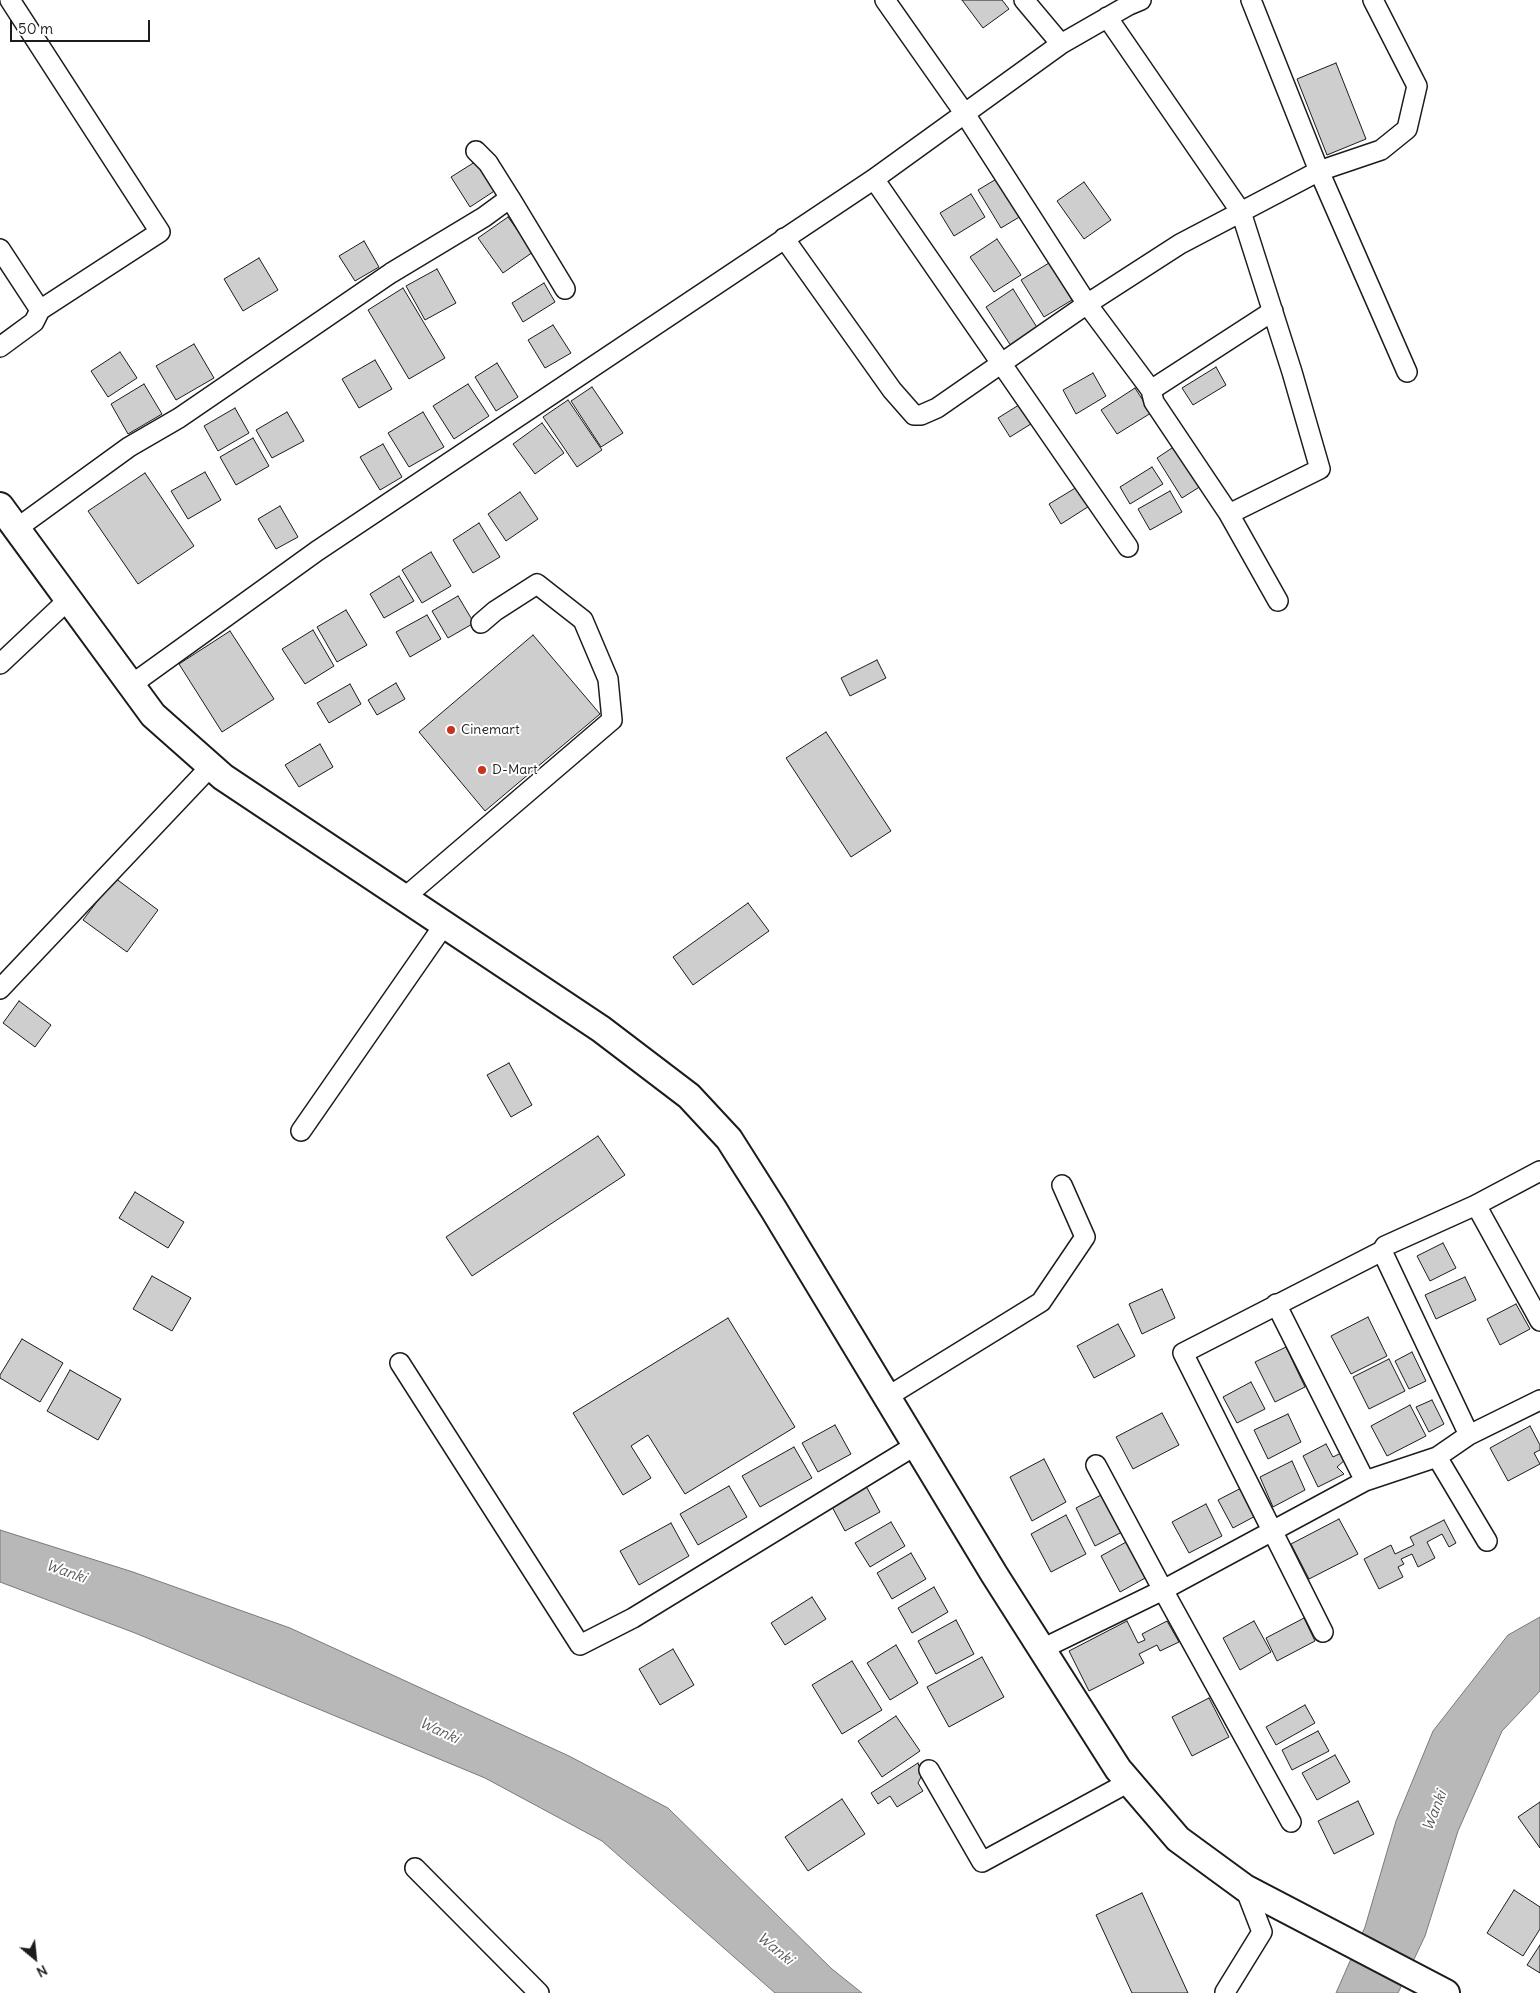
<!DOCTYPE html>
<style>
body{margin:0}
#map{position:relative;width:1540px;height:1993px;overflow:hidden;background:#fff;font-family:Delius,sans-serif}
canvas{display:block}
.north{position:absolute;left:10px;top:1933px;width:50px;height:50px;-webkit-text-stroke:4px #fff;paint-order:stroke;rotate:152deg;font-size:14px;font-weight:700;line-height:20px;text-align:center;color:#1c1c1c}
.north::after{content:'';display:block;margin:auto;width:18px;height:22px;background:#1c1c1c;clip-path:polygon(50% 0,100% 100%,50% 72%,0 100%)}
.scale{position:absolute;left:10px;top:20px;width:140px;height:22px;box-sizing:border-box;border:2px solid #1c1c1c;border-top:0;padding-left:6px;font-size:15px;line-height:18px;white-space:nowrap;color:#1c1c1c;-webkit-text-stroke:4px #fff;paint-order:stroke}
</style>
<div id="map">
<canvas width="1540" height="1993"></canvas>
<div class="north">N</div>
<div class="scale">50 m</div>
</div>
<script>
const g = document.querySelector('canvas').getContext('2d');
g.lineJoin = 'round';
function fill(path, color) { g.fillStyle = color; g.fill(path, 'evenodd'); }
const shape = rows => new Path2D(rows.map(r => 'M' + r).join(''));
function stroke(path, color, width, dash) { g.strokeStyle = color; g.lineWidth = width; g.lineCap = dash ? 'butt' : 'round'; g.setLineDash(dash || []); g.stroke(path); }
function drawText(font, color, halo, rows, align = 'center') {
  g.font = font + ' Delius,sans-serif'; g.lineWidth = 4; g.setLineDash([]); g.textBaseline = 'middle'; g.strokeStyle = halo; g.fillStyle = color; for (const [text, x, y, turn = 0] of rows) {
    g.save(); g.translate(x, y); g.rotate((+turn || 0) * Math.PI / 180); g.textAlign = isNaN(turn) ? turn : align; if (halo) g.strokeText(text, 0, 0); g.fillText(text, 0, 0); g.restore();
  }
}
const water = shape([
 [0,1530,133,1572,290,1628,569,1756,668,1808,832,1969,862,1993,775,1993,602,1841,485,1778,135,1633,0,1582,0,1530],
 [1540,1617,1540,1691,1502,1731,1458,1831,1425,1936,1398,1993,1336,1993,1365,1927,1396,1821,1433,1731,1508,1635,1540,1617]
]);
fill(water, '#b8b8b8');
stroke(water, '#7a7a7a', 1);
const building = shape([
 [962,0,1002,0,1009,9,983,28,962,0],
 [1336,63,1366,139,1327,155,1297,79,1336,63],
 [486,155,505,184,470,207,451,177,486,155],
 [1003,175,1026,213,1001,228,978,190,1003,175],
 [1084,182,1111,220,1084,239,1057,201,1084,182],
 [971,194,985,217,954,236,940,213,971,194],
 [508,217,533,252,503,273,478,238,508,217],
 [997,239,1021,275,994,292,970,257,997,239],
 [364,241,379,267,355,281,339,256,364,241],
 [259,258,278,290,243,311,224,279,259,258],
 [1049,263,1072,300,1044,317,1021,280,1049,263],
 [437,269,456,303,425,320,406,286,437,269],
 [544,283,555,302,523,322,512,303,544,283],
 [403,288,445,358,409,379,368,310,403,288],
 [1013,289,1038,329,1011,346,986,307,1013,289],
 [553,325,571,353,545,368,528,340,553,325],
 [194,344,214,378,176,400,156,366,194,344],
 [120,352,137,378,108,397,91,371,120,352],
 [375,360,392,389,359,408,342,379,375,360],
 [497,363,518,397,496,411,475,377,497,363],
 [1216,367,1226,385,1193,405,1182,388,1216,367],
 [1093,373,1106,396,1076,414,1063,390,1093,373],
 [144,384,162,414,128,434,111,404,144,384],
 [468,384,489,416,454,439,433,406,468,384],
 [592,387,623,433,601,447,571,401,592,387],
 [1135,388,1151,413,1117,434,1101,410,1135,388],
 [1030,398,1042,417,1010,437,998,418,1030,398],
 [568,400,602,450,577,467,543,417,568,400],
 [235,408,249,433,218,451,204,426,235,408],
 [287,412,304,441,272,458,256,430,287,412],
 [423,412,444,447,409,467,388,433,423,412],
 [542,423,564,453,535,474,513,444,542,423],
 [253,438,269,466,236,485,220,457,253,438],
 [383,444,402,477,380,490,360,457,383,444],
 [1175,446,1201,486,1182,498,1157,458,1175,446],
 [1152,467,1163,484,1130,504,1120,487,1152,467],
 [205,472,221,500,188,519,171,491,205,472],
 [145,473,194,546,138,584,88,511,145,473],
 [1082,484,1094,503,1061,524,1049,504,1082,484],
 [1170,491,1182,512,1150,530,1138,509,1170,491],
 [520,492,538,519,506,541,488,514,520,492],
 [280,506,298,537,276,549,258,519,280,506],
 [479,523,500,557,473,573,453,540,479,523],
 [431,552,451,586,422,603,402,570,431,552],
 [399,576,414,601,384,618,370,594,399,576],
 [458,596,474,623,448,638,432,611,458,596],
 [346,610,367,645,337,662,317,627,346,610],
 [427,615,441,639,410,657,396,632,427,615],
 [313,630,334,666,305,684,282,649,313,630],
 [230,631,274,699,222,732,179,664,230,631],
 [533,635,600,714,485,811,419,732,533,635],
 [877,660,886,678,850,696,841,678,877,660],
 [396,683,405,699,377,715,368,700,396,683],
 [350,684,361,704,329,723,317,703,350,684],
 [826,732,891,831,851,857,786,758,826,732],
 [320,744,333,767,299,787,285,765,320,744],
 [115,878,158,910,127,952,83,920,115,878],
 [748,903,769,931,693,985,673,957,748,903],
 [19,1001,51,1025,35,1047,3,1023,19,1001],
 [509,1063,532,1105,511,1117,487,1075,509,1063],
 [598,1136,625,1175,472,1276,446,1237,598,1136],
 [135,1192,184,1222,168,1248,119,1218,135,1192],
 [1443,1243,1456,1268,1430,1281,1417,1256,1443,1243],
 [152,1276,191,1298,172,1331,133,1309,152,1276],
 [1465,1277,1476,1300,1436,1319,1425,1295,1465,1277],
 [1162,1289,1175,1318,1142,1334,1129,1304,1162,1289],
 [1516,1304,1530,1329,1500,1345,1487,1319,1516,1304],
 [1368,1317,1387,1356,1351,1374,1331,1336,1368,1317],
 [728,1318,795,1427,685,1494,648,1435,631,1446,651,1478,623,1495,573,1413,728,1318],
 [1118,1324,1135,1356,1094,1378,1077,1346,1118,1324],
 [22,1339,63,1363,40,1402,0,1378,0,1375,22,1339],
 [1286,1347,1305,1387,1275,1402,1255,1362,1286,1347],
 [1412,1352,1426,1381,1409,1389,1395,1361,1412,1352],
 [1389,1359,1405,1391,1369,1409,1353,1377,1389,1359],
 [70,1370,121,1399,98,1440,47,1411,70,1370],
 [1251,1382,1265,1409,1237,1423,1223,1397,1251,1382],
 [1432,1400,1444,1424,1429,1432,1416,1407,1432,1400],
 [1410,1405,1426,1436,1387,1456,1371,1426,1410,1405],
 [1162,1413,1179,1445,1133,1469,1116,1437,1162,1413],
 [1288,1414,1301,1442,1268,1459,1254,1430,1288,1414],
 [835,1425,851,1454,818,1472,802,1443,835,1425],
 [1530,1426,1540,1445,1540,1450,1534,1453,1540,1464,1508,1481,1490,1448,1530,1426],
 [1326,1444,1333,1457,1343,1452,1346,1459,1337,1467,1344,1474,1318,1487,1303,1456,1326,1444],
 [794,1447,812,1478,760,1507,742,1476,794,1447],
 [1044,1459,1066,1502,1032,1521,1010,1477,1044,1459],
 [1292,1461,1305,1490,1273,1507,1260,1477,1292,1461],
 [1247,1485,1261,1513,1233,1528,1218,1500,1247,1485],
 [729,1486,747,1517,698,1545,680,1514,729,1486],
 [866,1486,880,1512,845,1531,831,1505,866,1486],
 [1105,1493,1124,1531,1095,1546,1076,1508,1105,1493],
 [1206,1504,1222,1536,1189,1553,1172,1522,1206,1504],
 [1066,1515,1086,1554,1051,1572,1031,1534,1066,1515],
 [1339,1519,1358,1554,1309,1579,1291,1544,1339,1519],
 [1444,1520,1456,1543,1449,1547,1442,1534,1427,1542,1435,1558,1418,1567,1412,1554,1401,1559,1404,1564,1398,1567,1403,1577,1379,1589,1364,1559,1391,1545,1395,1554,1414,1545,1410,1537,1444,1520],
 [891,1522,905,1546,870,1567,855,1543,891,1522],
 [671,1523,689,1556,639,1585,620,1551,671,1523],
 [1128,1541,1147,1577,1120,1592,1101,1556,1128,1541],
 [911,1553,926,1579,892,1599,877,1573,911,1553],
 [934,1587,948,1612,912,1633,898,1608,934,1587],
 [812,1597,826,1619,785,1645,771,1623,812,1597],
 [1304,1618,1315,1641,1277,1661,1266,1638,1304,1618],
 [956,1620,974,1654,936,1674,918,1641,956,1620],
 [1127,1621,1138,1643,1145,1640,1142,1634,1167,1621,1179,1642,1160,1651,1157,1645,1139,1654,1144,1663,1089,1691,1069,1651,1127,1621],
 [1254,1621,1271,1652,1240,1670,1223,1638,1254,1621],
 [896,1645,918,1683,890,1700,867,1663,896,1645],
 [673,1649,694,1685,660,1705,639,1669,673,1649],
 [982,1657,1004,1697,949,1727,927,1687,982,1657],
 [852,1661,882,1710,842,1734,812,1685,852,1661],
 [1209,1698,1229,1737,1192,1756,1172,1717,1209,1698],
 [1305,1705,1315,1723,1276,1745,1266,1727,1305,1705],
 [896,1716,920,1751,882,1777,858,1741,896,1716],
 [1318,1731,1329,1751,1292,1770,1282,1750,1318,1731],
 [1335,1755,1350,1782,1317,1800,1302,1773,1335,1755],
 [918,1763,922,1775,918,1783,923,1791,897,1807,890,1796,878,1804,871,1793,918,1763],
 [842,1799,865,1834,808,1871,785,1837,842,1799],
 [1358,1801,1374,1834,1334,1854,1318,1821,1358,1801],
 [1540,1802,1540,1848,1518,1817,1540,1802],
 [1514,1890,1540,1907,1540,1929,1523,1956,1487,1933,1514,1890],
 [1142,1893,1188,1993,1132,1993,1096,1915,1142,1893],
 [1540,1945,1540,1973,1527,1965,1540,1945]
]);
fill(building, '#cecece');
stroke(building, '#1c1c1c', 1);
const street = shape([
 [885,0,965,114,1087,304,1151,390,1154,402,1229,514,1278,601],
 [1024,0,1061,44],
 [1251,0,1319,171,1407,372],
 [1107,17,1241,212,1292,372,1320,469,1229,514],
 [476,151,488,163,510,198],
 [874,179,1128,547],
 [784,238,892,390,914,415,921,415,937,408,1087,304,1180,244,1319,171,1381,150,1407,129,1417,86,1373,0],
 [0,249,40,310],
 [0,347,34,322,40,310,160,232,10,0],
 [1151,390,1273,311],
 [16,529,129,447,179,418,391,273,484,217,510,198,565,289],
 [0,664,68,600],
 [131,685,317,551,874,179,1061,44,1129,5,1141,0],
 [404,898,612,720,608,679,583,620,537,584,495,611,481,623],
 [0,989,211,766],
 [301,1131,444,925],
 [1476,1205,1540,1321],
 [1382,1251,1469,1435],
 [1276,1304,1365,1481],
 [400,1363,580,1645,633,1618,916,1445],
 [887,1397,1041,1302,1085,1237,1062,1185],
 [1437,1457,1487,1541],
 [1096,1465,1163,1590,1291,1822],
 [1323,1632,1183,1353,1382,1251,1385,1246,1476,1205,1540,1171],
 [1042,1649,1163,1590,1365,1481,1437,1457,1469,1435,1540,1400],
 [929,1770,982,1862,1129,1782],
 [415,1868,539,1993],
 [1225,1992,1262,1932,1245,1888]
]);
const secondary = shape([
 [0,506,153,715,223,777,601,1029,689,1096,729,1139,774,1210,994,1574,1118,1769,1178,1839,1245,1888,1446,1993]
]);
stroke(street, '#1c1c1c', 22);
stroke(secondary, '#1c1c1c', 30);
stroke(street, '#fff', 19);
stroke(secondary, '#fff', 26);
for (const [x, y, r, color] of [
 [451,730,5,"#c8321e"],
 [482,770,5,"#c8321e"]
]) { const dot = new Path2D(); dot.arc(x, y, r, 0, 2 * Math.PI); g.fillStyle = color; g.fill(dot); stroke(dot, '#fff', 2); }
drawText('14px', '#1c1c1c', '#fff', [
 ["Cinemart",461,730],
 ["D-Mart",492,770]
], 'left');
drawText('italic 15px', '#5a5a5a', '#fff', [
 ["Wanki",66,1572,19],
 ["Wanki",439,1731,25],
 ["Wanki",1435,1811,-69],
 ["Wanki",775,1949,39]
]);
</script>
